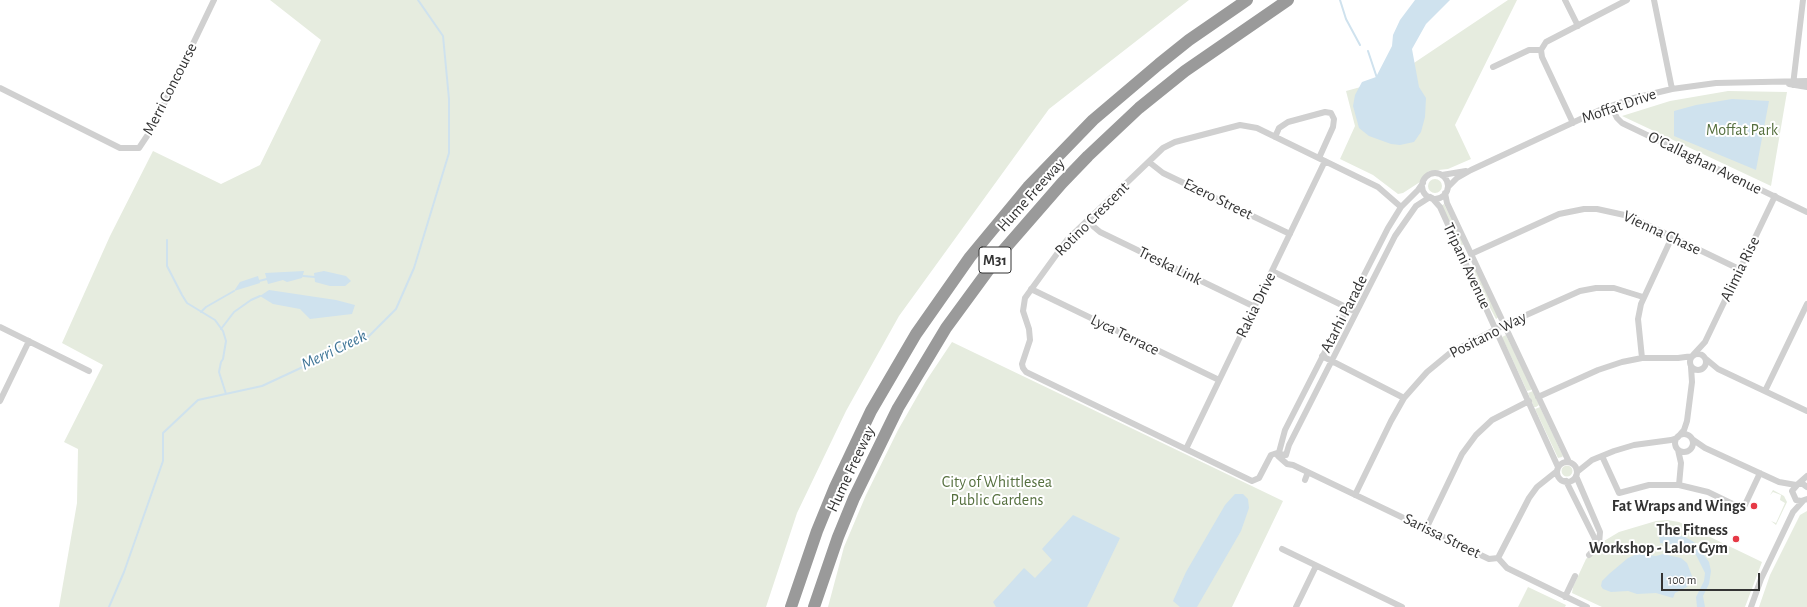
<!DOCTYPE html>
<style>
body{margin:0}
#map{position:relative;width:1807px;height:607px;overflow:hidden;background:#fff;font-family:"Alegreya Sans",sans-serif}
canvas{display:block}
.scale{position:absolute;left:1661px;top:573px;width:99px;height:18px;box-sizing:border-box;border:2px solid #333;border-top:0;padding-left:5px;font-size:12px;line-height:14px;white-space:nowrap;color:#333;-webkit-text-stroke:3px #fff;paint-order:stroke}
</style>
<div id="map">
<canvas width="1807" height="607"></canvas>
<div class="scale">100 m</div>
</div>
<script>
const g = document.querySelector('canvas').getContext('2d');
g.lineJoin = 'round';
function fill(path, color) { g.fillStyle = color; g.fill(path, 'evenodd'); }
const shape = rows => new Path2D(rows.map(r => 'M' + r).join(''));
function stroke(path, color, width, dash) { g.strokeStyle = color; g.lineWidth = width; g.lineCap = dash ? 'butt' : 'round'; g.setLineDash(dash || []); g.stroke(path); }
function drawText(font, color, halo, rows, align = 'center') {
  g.font = font + ' "Alegreya Sans",sans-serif'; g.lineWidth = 4; g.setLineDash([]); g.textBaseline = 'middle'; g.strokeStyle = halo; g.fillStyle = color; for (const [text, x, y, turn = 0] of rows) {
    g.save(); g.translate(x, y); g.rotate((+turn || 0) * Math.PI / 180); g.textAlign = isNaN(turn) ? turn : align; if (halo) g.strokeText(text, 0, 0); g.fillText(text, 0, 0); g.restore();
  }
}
fill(shape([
 [270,0,1189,0,1049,109,899,316,846,411,797,513,766,607,59,607,77,503,78,449,64,442,103,365,62,343,110,236,153,151,221,184,260,165,321,40],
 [1508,0,1517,0,1455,125,1471,159,1448,169,1429,171,1420,182,1403,193,1398,194,1373,175,1340,159,1355,126,1346,91,1390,79],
 [1728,91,1787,92,1771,186,1622,116,1670,101],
 '1428 186a7 7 0 1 1 14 0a7 7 0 1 1-14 0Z',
 [1444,204,1464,244,1461,246,1441,206],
 [1474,265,1499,317,1496,319,1469,268],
 [1506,335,1532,389,1531,390,1527,391,1502,337],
 [952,342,1283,501,1232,607,828,607,844,547,866,495,898,430,926,381],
 [1533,391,1539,405,1536,407,1534,407,1528,393],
 [1540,407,1563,456,1562,457,1558,458,1535,409],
 '1561.5 471a5.5 5.5 0 1 1 11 0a5.5 5.5 0 1 1-11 0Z',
 [1773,490,1784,496,1787,502,1776,525,1771,521,1776,523,1785,503,1780,500,1781,495,1773,492,1770,495],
 [1807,511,1807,607,1759,607,1770,575,1800,515],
 [1667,520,1679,522,1762,562,1745,607,1602,607,1572,593,1573,587,1586,559,1604,541,1619,532,1656,521],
 [1528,587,1566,605,1565,607,1518,607]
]), '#e6ecdf');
fill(shape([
 [1415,0,1450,0,1426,24,1412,49,1419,87,1426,98,1425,117,1421,132,1414,142,1400,145,1391,144,1369,136,1359,128,1353,106,1355,95,1362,82,1376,77,1392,46,1393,35,1400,20],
 [1732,99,1769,101,1756,170,1674,136,1674,111,1696,105],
 [304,271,302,278,287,282,283,280,268,284,265,273],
 [324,271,346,276,351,281,345,286,330,286,315,282,314,273],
 [258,276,260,283,234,291,240,282],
 [269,290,336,300,355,305,352,314,310,319,300,309,273,304,260,296],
 [1235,494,1243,494,1248,499,1249,508,1241,531,1197,607,1180,607,1173,601,1186,572,1225,505],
 [1073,515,1120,538,1087,607,996,607,993,602,1024,568,1035,578,1052,560,1042,549],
 [1673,534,1685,537,1694,542,1709,562,1711,571,1709,584,1703,596,1705,607,1697,607,1696,597,1704,581,1705,573,1696,555,1682,546,1660,543,1659,535],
 [1637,554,1656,556,1663,554,1681,558,1687,563,1692,576,1690,582,1687,587,1675,593,1673,598,1656,593,1637,594,1628,591,1611,592,1603,589,1601,586,1602,581,1609,574,1628,558]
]), '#cfe2ee');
stroke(shape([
 [1340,0,1346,19,1360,45],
 [1368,51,1377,78],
 [167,240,167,266,182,295,187,303,215,320,223,331,226,341,223,359,221,362,219,372,226,394],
 [303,276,315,277],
 [259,281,267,279],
 [201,312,206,307,234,291],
 [221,329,234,312,251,300,260,296],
 [109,607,124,572,163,461,163,433,198,400,262,386,305,366,324,354,368,337,396,309,414,268,449,153,449,99,443,36,418,0]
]), '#cfe2ee', 2);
stroke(shape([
 [1565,0,1578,26],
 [1654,0,1672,89],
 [1541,50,1546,42,1627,0],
 [1541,50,1542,57,1573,123],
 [1493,67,1529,50,1541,50],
 [1789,84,1807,87],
 [1793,85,1803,0],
 [0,88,120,148,139,148,153,127,214,0],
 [1611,106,1617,118,1622,123,1807,212],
 [1275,137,1279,128,1288,122,1325,112,1331,113,1334,119,1333,127,1319,158],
 [1149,162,1163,173,1290,234],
 '1422 186a13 13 0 1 1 26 0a13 13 0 1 1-26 0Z',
 [1442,175,1466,171],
 [1423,183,1418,190,1401,207,1388,228,1285,430,1278,456,1287,464,1293,465,1489,559,1498,558,1507,568,1587,607],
 [1448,187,1457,178,1471,170,1600,110,1630,99,1672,89,1716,83,1807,81],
 [1445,193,1447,203,1569,462],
 [1432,198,1440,207,1558,467],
 [1087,221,1100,232,1255,307],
 [1471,254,1559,214,1584,209,1597,209,1629,216,1739,269],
 [1272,271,1356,312],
 [1031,289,1219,380],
 [0,327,89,371],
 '1690 362a8 8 0 1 1 16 0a8 8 0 1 1-16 0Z',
 [1693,355,1705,342,1775,196],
 [1322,356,1404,398],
 [1642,358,1638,319,1641,304,1672,237],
 [1706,359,1718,369,1807,411],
 [1765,391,1807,304],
 [1538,397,1598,370,1622,362,1642,358,1678,358,1693,356],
 [0,401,29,341],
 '1675 443a9 9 0 1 1 18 0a9 9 0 1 1-18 0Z',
 [1678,437,1684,430,1687,421,1692,382,1691,367],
 [1692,439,1705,448,1779,482,1796,485],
 [1186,449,1325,161],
 [1678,450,1681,463,1679,485],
 [1286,455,1277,453,1271,455,1259,478,1252,481,1026,372,1023,368,1022,364,1030,340,1029,329,1023,311,1025,298,1067,240,1163,148,1175,142,1240,125,1257,128,1378,187,1401,207],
 [1286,455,1289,445,1395,236,1416,206,1430,197],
 [1602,456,1619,493,1649,485,1679,485,1708,492,1743,509,1760,473],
 '1557 472a10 10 0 1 1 20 0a10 10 0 1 1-20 0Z',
 [1577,472,1592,460,1614,451,1634,445,1671,440,1677,438],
 [1576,476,1600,532,1599,544,1589,555],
 [1305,480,1308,472],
 [1566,481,1595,539,1596,546],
 [1798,484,1807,476],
 [1807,487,1803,484,1798,484,1792,491,1796,500,1801,501,1807,499],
 [1355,495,1391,421,1404,398,1427,372,1450,353,1504,325,1580,291,1596,288,1614,288,1643,297],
 [1426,529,1462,454,1476,435,1492,420,1529,401],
 [1282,549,1402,607],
 [1498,558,1529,498,1537,487,1557,471],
 [1565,597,1575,576],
 [1296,607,1316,566],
 [1751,607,1761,579,1793,512,1803,501]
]), '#d0d0d0', 6);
stroke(shape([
 [791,607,817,531,835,487,871,411,916,334,970,257,1028,187,1093,120,1159,64,1189,40,1247,0],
 [814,607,838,537,854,498,898,408,946,328,1001,253,1062,183,1088,156,1139,108,1185,71,1288,0]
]), '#9a9a9a', 12);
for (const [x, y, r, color] of [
 [1754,506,4,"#e63946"],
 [1736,539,4,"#e63946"]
]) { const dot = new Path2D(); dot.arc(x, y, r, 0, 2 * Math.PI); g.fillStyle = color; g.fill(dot); stroke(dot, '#fff', 1.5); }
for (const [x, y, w] of [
 [995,260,32]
]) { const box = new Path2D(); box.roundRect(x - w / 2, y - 13, w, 26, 3); g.fillStyle = '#fff'; g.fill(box); stroke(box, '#333', 1); }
drawText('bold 15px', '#333', null, [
 ["M31",995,260]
]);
drawText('16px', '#333', '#fff', [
 ["Merri Concourse",170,89,-63],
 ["Moffat Drive",1619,106,-19],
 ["O'Callaghan Avenue",1705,163,26],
 ["Hume Freeway",1031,195,-48],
 ["Ezero Street",1218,199,26],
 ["Rotino Crescent",1092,219,-45],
 ["Vienna Chase",1662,233,25],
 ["Treska Link",1170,266,26],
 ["Tripani Avenue",1467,266,65],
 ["Alimia Rise",1740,269,-64],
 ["Rakia Drive",1256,305,-64],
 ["Atarhi Parade",1344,314,-63],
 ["Lyca Terrace",1125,335,26],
 ["Positano Way",1488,335,-27],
 ["Hume Freeway",851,469,-65],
 ["Sarissa Street",1442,536,26]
]);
drawText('16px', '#56703f', '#fff', [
 ["Moffat Park",1742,130],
 ["City of Whittlesea",997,482],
 ["Public Gardens",997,500]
]);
drawText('bold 16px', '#333', '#fff', [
 ["Fat Wraps and Wings",1746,506],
 ["The Fitness",1728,530],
 ["Workshop - Lalor Gym",1728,548]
], 'right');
drawText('italic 17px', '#3f7597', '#fff', [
 ["Merri Creek",334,350,-26]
]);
</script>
